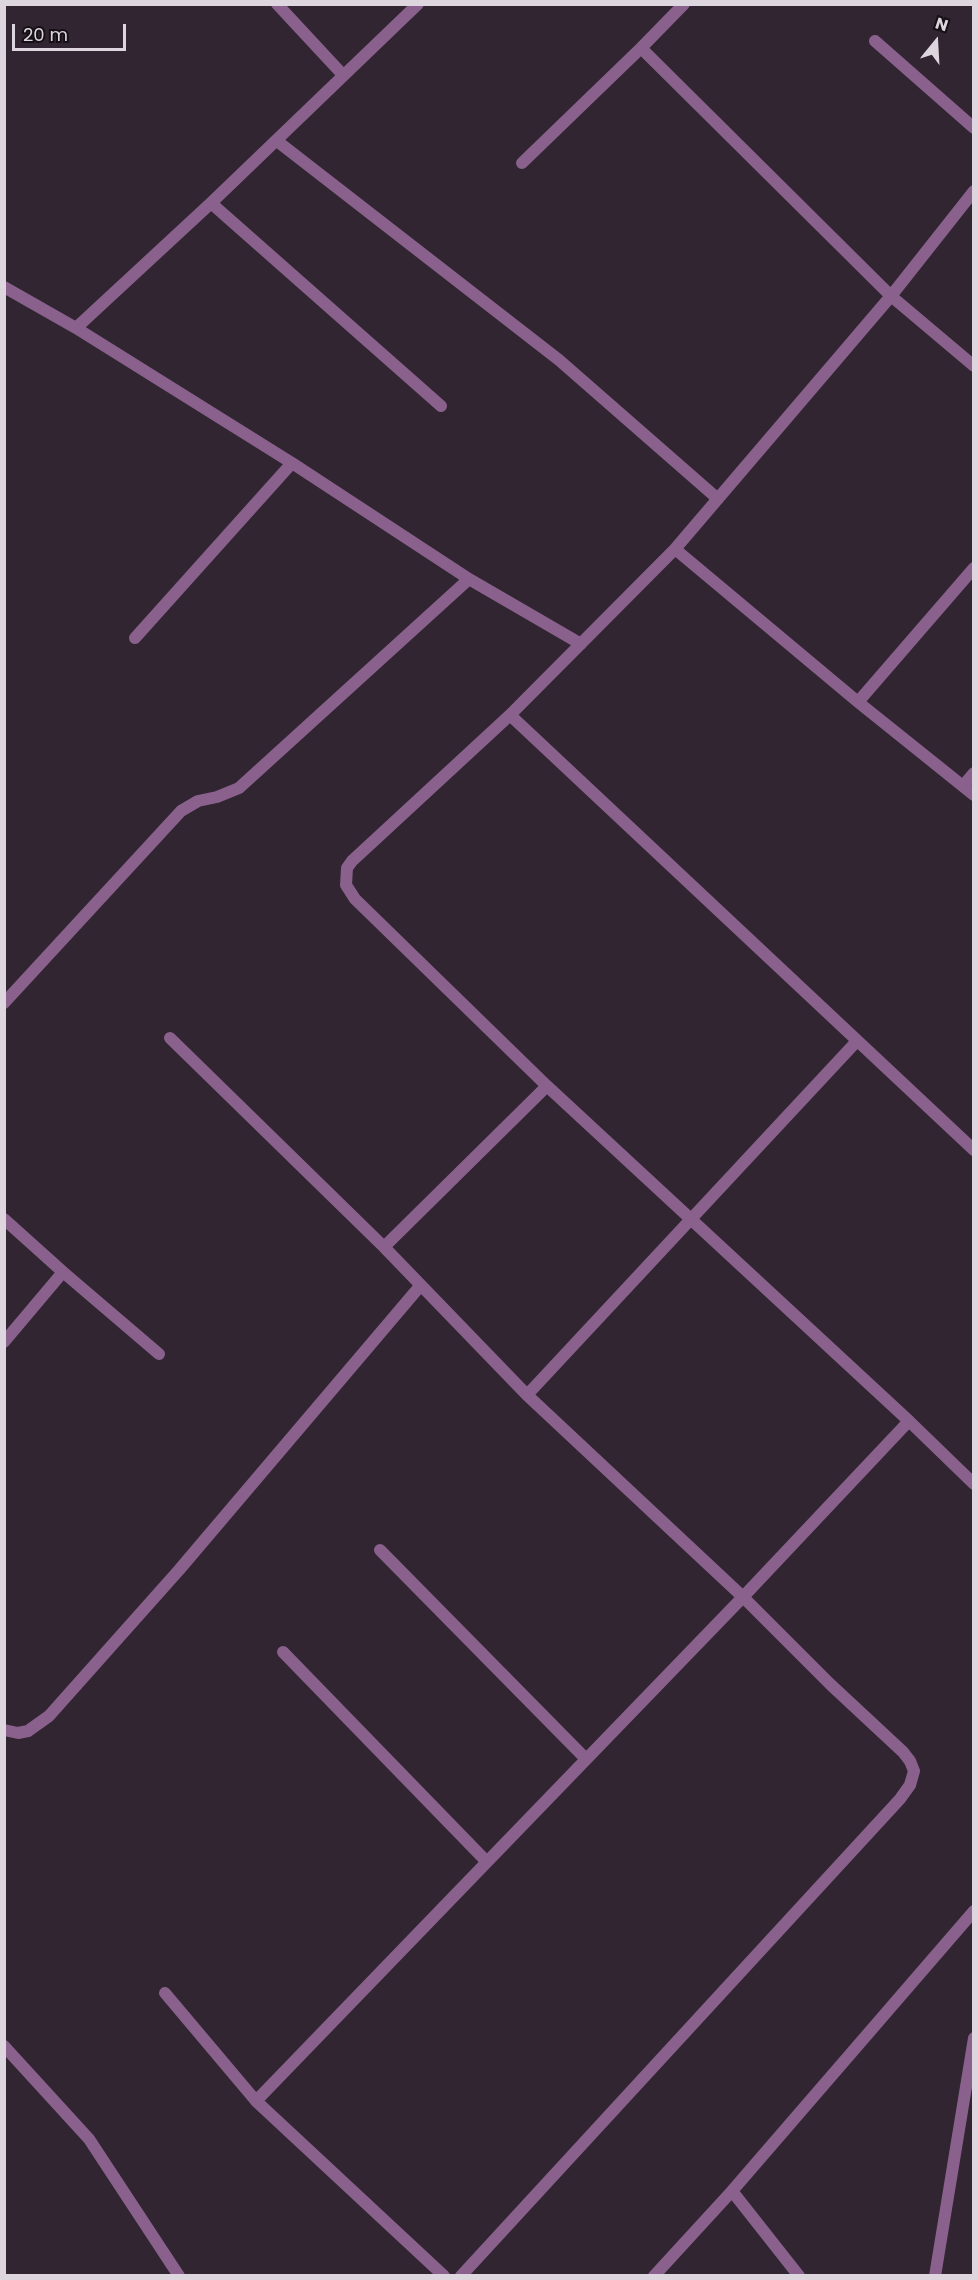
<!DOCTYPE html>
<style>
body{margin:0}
#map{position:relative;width:978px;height:2280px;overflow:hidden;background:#302531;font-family:Poppins,sans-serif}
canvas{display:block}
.frame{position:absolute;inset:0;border:6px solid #ded6de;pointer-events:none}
.north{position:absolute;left:906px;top:12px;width:60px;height:60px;-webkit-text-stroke:4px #151015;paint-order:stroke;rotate:18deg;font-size:16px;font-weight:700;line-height:24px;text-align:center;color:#ded6de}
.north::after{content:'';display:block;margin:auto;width:21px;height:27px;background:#ded6de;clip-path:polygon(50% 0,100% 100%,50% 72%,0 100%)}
.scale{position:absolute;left:12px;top:24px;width:114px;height:27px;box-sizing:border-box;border:3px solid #ded6de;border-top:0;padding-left:8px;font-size:18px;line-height:21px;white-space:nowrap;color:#ded6de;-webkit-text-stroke:4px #151015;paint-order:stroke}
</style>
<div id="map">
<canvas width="978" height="2280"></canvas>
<div class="frame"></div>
<div class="north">N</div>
<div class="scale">20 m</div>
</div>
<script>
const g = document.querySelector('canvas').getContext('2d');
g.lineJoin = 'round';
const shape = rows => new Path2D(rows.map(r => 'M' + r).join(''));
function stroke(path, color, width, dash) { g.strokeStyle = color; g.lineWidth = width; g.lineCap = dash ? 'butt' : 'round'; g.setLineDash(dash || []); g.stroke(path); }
stroke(shape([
 [277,4,343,75],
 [684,4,641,48,891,296,974,366],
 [875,41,974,128],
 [277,141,559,360,718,499],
 [522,163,641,48],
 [974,191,891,296,675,549,858,702,974,795],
 [211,203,441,406],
 [4,287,76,328,292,463],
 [76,328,211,203,418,4],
 [675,549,510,715,974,1150],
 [469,579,581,644],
 [858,702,974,568],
 [510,715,352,861,347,868,346,885,355,899,547,1086,909,1421,974,1484],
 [963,786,974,773],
 [4,1003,181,811,198,801,217,797,239,788,469,579,292,463,135,638],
 [170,1038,384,1247],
 [4,1219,63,1272,4,1342],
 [63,1272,159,1354],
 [527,1395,857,1041],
 [380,1550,586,1759],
 [283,1652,487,1862],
 [4,1730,18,1733,28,1731,49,1716,179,1570,421,1285],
 [165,1993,256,2101],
 [4,2046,89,2139,179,2276],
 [444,2276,256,2101,743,1597,909,1421],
 [461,2276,900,1799,910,1785,914,1771,910,1761,903,1752,830,1684,743,1597,527,1395,384,1247,547,1086],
 [654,2276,732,2191],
 [799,2276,732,2191,974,1911],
 [935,2276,974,2038]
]), '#8a618d', 12);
</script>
